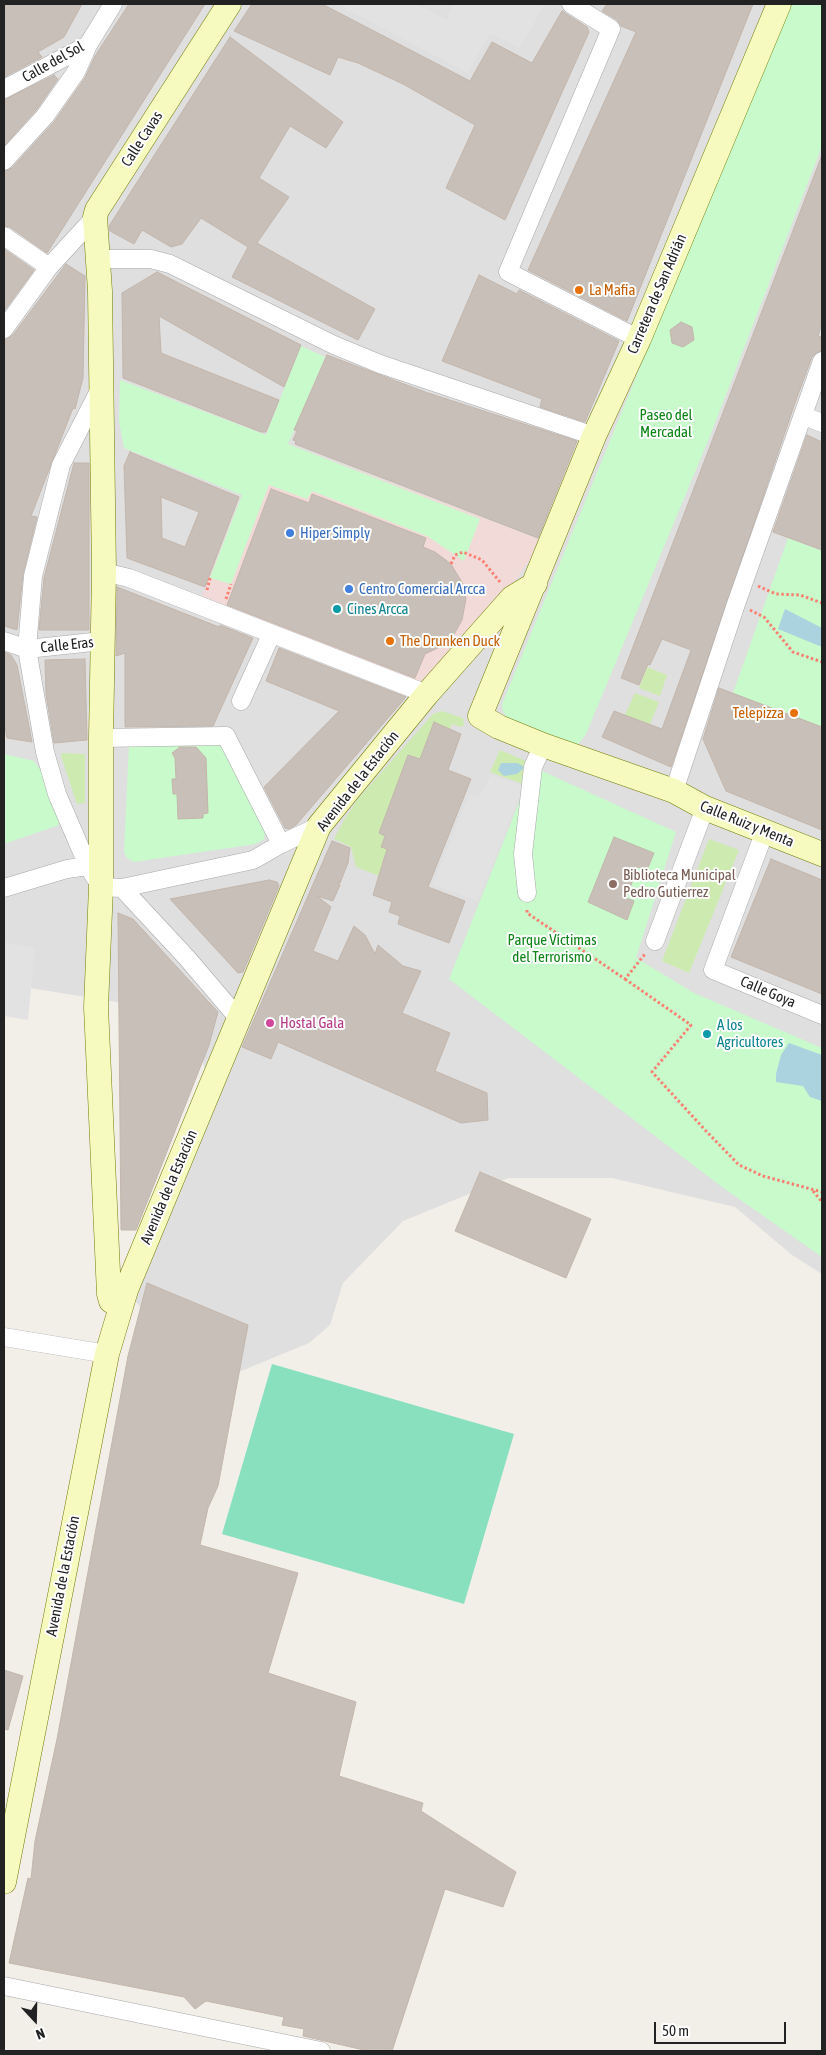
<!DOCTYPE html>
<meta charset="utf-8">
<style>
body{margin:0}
#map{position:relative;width:826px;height:2055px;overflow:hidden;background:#f2efe9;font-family:"Asap Condensed",sans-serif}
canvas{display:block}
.frame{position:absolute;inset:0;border:5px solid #222;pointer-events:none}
.north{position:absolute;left:10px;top:1995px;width:50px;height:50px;-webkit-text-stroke:4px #fff;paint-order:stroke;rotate:159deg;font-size:14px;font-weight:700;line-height:20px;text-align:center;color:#222}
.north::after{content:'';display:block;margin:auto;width:18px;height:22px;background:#222;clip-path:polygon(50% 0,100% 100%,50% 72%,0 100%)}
.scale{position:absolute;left:654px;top:2022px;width:132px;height:22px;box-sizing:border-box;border:2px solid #222;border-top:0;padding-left:6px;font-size:15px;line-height:18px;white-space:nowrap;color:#222;-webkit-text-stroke:4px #fff;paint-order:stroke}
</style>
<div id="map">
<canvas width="826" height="2055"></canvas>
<div class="frame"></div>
<div class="north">N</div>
<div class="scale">50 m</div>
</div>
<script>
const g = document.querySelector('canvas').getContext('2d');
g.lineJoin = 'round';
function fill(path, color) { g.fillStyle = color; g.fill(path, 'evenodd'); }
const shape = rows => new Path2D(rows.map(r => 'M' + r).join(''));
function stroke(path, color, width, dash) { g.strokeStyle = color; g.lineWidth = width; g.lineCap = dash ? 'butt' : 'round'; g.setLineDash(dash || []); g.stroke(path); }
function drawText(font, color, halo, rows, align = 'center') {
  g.font = font + ' "Asap Condensed",sans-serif'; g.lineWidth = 4; g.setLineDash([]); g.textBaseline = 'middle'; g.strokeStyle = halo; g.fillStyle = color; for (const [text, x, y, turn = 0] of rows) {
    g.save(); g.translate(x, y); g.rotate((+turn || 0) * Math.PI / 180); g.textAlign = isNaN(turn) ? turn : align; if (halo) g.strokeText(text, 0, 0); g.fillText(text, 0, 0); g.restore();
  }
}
fill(shape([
 [4,4,822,4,822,1274,792,1255,735,1207,612,1178,508,1178,403,1221,343,1283,330,1325,309,1343,212,1383,183,1357,131,1296,215,1108,190,1014,30,988,4,978]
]), '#e0dfdf');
fill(shape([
 [266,435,288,444,544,541,514,582,423,683,202,596]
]), '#f2dad9');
fill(shape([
 [647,667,667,675,660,696,639,688],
 [635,693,659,702,650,724,625,715],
 [442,711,463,718,464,725,461,727,452,724,450,729,434,722,420,759,408,755,379,833,385,836,381,847,387,849,379,876,356,867,351,847,334,839,344,820,358,799,433,714],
 [500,750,533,764,526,785,490,772],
 [62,753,85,754,85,803,77,804,61,756],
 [709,839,739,850,689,973,662,961]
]), '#cdebb0');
fill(shape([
 [789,4,822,4,822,146,710,436,586,734,577,746,507,717,503,712,502,704],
 [301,346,325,357,288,444,480,519,464,561,427,536,312,491,307,499,269,485,231,584,210,578,242,495,124,448,119,421,120,380,266,435],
 [788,538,822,551,822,727,733,693],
 [217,744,225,750,265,833,264,839,256,844,134,862,127,858,124,852,129,745],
 [4,754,34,761,57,794,59,825,4,844],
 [533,767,676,832,636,958,694,993,822,1048,822,1257,722,1187,449,979]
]), '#c8facc');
fill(shape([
 [272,1364,514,1434,464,1604,222,1534]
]), '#88e0be');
fill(shape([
 [337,4,416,4,447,20,453,4,545,4,520,48,490,33,468,73],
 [491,775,524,786,478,901,433,884,469,794,478,797],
 [4,942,35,948,28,1020,4,1016]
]), '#e2e2e2');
fill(shape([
 [785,609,822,628,822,647,778,629],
 [501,763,517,763,523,766,523,769,517,774,504,776,498,770],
 [789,1043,822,1055,822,1101,810,1097,803,1086,776,1082,776,1074,781,1055]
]), '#aad3df');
const building = shape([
 [4,4,82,4,64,37,38,52,42,57,4,77,4,4],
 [129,4,205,4,47,253,10,227,4,226,4,171,12,168,54,122,85,78,95,56,129,4],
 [252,4,322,4,470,81,492,42,532,63,562,11,587,27,589,32,505,220,446,188,475,125,403,84,358,63,338,57,330,75,234,31,252,4],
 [607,4,753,4,627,321,528,270,636,32,621,26,617,20,602,11,607,4],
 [230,37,343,122,326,148,290,126,259,178,289,197,257,243,375,309,358,340,232,277,248,247,201,218,182,244,171,247,142,230,134,244,110,231,109,226,230,37],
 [54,75,58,79,37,109,4,146,4,100,54,75],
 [822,155,822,323,818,336,822,337,822,351,816,353,812,357,796,400,671,767,602,737,614,711,662,729,691,650,662,639,650,665,648,664,639,685,621,678,822,155],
 [4,249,34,270,4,311,4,249],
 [66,264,85,276,83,378,75,409,73,408,31,516,37,517,23,574,17,630,4,626,4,340,13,335,66,264],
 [157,272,301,345,284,387,159,316,161,353,279,400,266,432,261,432,123,378,122,293,157,272],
 [479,275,517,294,519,290,619,341,585,422,540,407,542,399,442,361,479,275],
 [681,322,692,327,694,340,683,347,672,343,670,330,681,322],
 [327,355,428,393,577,441,538,538,295,444,296,441,293,440,297,431,294,430,327,355],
 [807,435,822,442,822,550,773,532,807,435],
 [130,452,239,497,205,587,127,558,124,466,130,452],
 [161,497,199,512,185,547,162,538,161,497],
 [74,463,89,463,89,630,39,630,44,578,74,463],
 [271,489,309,503,312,494,426,538,423,547,435,552,451,564,463,584,466,599,462,620,452,638,442,646,425,654,415,678,227,605,271,489],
 [117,587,219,627,220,625,253,638,213,726,125,727,125,653,116,656,117,587],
 [279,648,406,697,296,825,289,829,285,828,264,787,339,711,266,681,279,648],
 [4,652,11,655,17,665,32,742,7,738,4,722,4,652],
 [85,659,87,740,54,743,46,694,45,660,85,659],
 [719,688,822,727,822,830,726,791,703,739,719,688],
 [434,722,461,734,448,770,471,779,428,887,465,901,449,943,398,924,400,916,389,912,392,902,373,895,387,849,381,847,385,836,379,833,408,755,420,759,434,722],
 [180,747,196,747,206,758,208,813,203,814,203,818,178,819,177,794,173,794,172,779,176,779,175,758,172,753,180,747],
 [614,837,654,853,647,870,638,867,626,898,634,901,627,920,588,902,614,837],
 [332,841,350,848,348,863,340,883,338,882,340,885,333,901,317,896,331,907,313,951,338,961,354,926,365,935,375,954,378,945,403,966,421,971,402,1013,450,1033,435,1071,487,1093,488,1120,461,1123,278,1042,271,1059,242,1047,332,841],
 [771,859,822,880,822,994,731,957,771,859],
 [269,880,277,882,279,886,243,972,238,973,170,899,269,880],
 [118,913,133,919,218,1012,209,1045,136,1230,121,1230,118,913],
 [480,1172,591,1219,566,1278,455,1231,480,1172],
 [147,1283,248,1325,218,1486,208,1508,200,1545,298,1573,268,1673,356,1702,339,1776,423,1803,421,1811,516,1872,503,1907,445,1889,392,2051,368,2051,303,2036,304,2029,282,2025,284,2017,206,2001,195,2009,184,1997,9,1963,28,1878,31,1879,35,1841,57,1739,128,1356,147,1283],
 [4,1670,23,1676,8,1730,4,1729,4,1670]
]);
fill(building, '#c7bfb8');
stroke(building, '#c4b6ab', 1);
const street = shape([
 [571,4,611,29,508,272,639,339],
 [4,89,88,45,113,4],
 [4,161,45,116,76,72,88,45],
 [4,236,49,267],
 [98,259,151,259,170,264,334,345,380,364,594,436],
 [4,329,49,267,95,217],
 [99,391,61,465,33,576,27,649,45,752,57,794,88,866,101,887,122,888,253,860,281,844,319,826],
 [804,416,822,423],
 [104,572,129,578,427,694],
 [4,641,27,649,102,641],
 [241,701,271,635],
 [101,738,226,736,281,844],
 [674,791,736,604,822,361],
 [765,831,713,970,822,1015],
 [4,888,67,869,88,866],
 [122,888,187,958,239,1019],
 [527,893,523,854,533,767,543,745],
 [655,941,705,808],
 [4,1337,107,1354],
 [4,1986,321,2051]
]);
const secondary = shape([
 [779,4,639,339,594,436,480,716,499,727,543,745,674,791,705,808,822,854],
 [120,1306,111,1301,109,1294,96,1007,101,887,101,738,104,572,100,291,95,217,97,210,229,4],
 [4,1882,107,1354,126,1290,319,826,427,694,512,598,535,584]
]);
stroke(street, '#a9a9a9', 19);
stroke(secondary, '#707d05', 25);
stroke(shape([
 [451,564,455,555,463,552,482,560,500,582],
 [758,586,776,594,800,595,822,603],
 [207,590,210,578],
 [226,599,231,584],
 [750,610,764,617,793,652,822,662],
 [527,910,527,913,625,979,645,954],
 [625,979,691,1025,652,1072,706,1131,739,1165,763,1176,822,1192],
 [813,1191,822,1202]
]), '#fa8072', 3, [2.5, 2.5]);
stroke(street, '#fff', 18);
stroke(secondary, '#f7fabf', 24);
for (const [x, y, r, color] of [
 [579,290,5,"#e8710a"],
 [290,533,5,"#3f7fe0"],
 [349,589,5,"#3f7fe0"],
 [337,609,5,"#0f9aa8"],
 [390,641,5,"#e8710a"],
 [794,713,5,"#e8710a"],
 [613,884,5,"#8d6e63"],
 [270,1023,5,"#d1479c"],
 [707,1034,5,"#0f9aa8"]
]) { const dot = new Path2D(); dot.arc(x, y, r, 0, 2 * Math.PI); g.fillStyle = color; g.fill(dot); stroke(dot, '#fff', 2); }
drawText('15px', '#222', '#fff', [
 ["Calle del Sol",53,62,-29],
 ["Calle Cavas",142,139,-57],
 ["Carretera de San Adrián",657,294,-67],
 ["Calle Eras",67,645,-6],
 ["Avenida de la Estación",358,781,-52],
 ["Calle Ruiz y Menta",747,824,22],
 ["Calle Goya",768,992,23],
 ["Avenida de la Estación",169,1187,-67],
 ["Avenida de la Estación",63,1576,-79]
]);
drawText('15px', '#c56008', '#fff', [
 ["La Mafia",589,290],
 ["The Drunken Duck",400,641],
 ["Telepizza",784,713,"right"]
], 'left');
drawText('15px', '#0c8416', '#fff', [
 ["Paseo del",666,415],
 ["Mercadal",666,432],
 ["Parque Víctimas",552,940],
 ["del Terrorismo",552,957]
]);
drawText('15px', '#366cbe', '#fff', [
 ["Hiper Simply",300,533],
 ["Centro Comercial Arcca",359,589]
], 'left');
drawText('15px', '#0d838f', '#fff', [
 ["Cines Arcca",347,609],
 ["A los",717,1025],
 ["Agricultores",717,1042]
], 'left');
drawText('15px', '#785e54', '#fff', [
 ["Biblioteca Municipal",623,875],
 ["Pedro Gutierrez",623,892]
], 'left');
drawText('15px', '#b23c85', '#fff', [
 ["Hostal Gala",280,1023]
], 'left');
</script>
